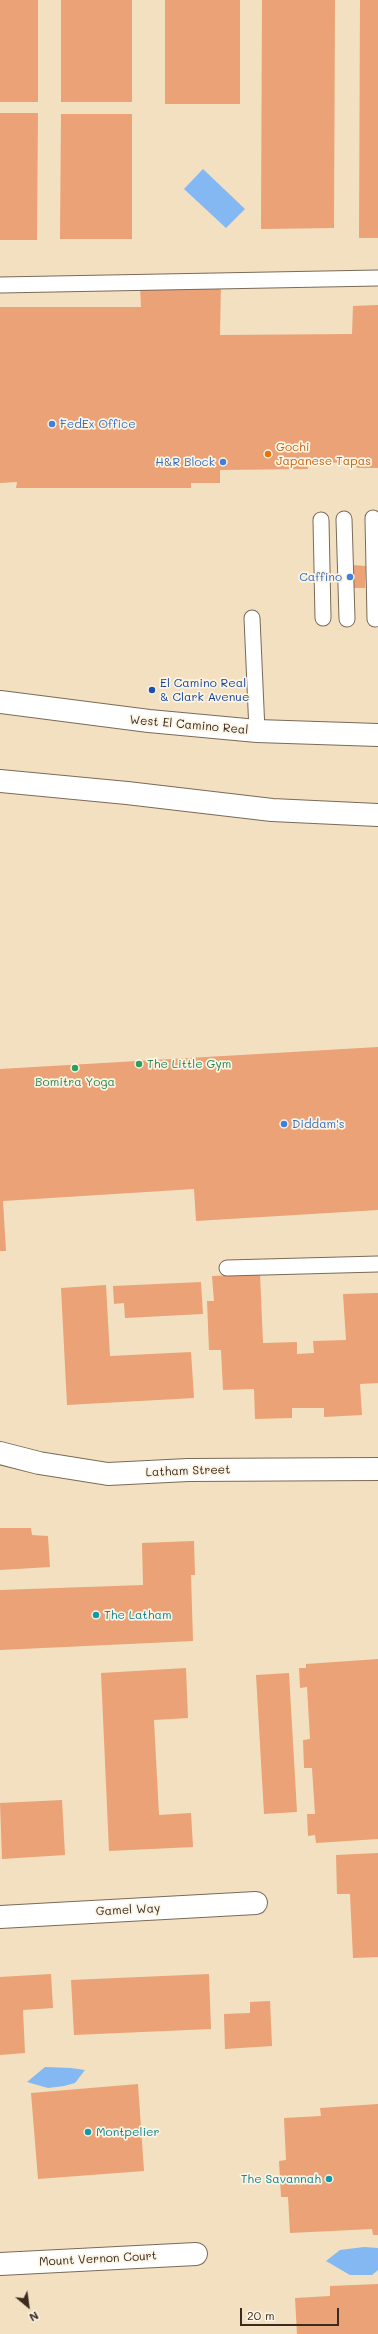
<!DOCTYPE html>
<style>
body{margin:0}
#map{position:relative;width:378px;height:2334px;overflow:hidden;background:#f2e0c1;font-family:Mali,sans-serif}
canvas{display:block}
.north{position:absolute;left:8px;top:2286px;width:40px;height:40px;-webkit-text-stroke:3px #fcf5e5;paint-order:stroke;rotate:151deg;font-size:11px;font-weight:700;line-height:16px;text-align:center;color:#3b2a1e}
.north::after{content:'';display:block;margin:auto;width:14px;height:18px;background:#3b2a1e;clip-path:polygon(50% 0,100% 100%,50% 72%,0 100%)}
.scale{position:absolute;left:240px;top:2308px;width:99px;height:18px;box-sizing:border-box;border:2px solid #3b2a1e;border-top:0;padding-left:5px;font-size:12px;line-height:14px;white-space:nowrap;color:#3b2a1e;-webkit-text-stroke:3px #fcf5e5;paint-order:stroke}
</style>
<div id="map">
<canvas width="378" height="2334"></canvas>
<div class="north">N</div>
<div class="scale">20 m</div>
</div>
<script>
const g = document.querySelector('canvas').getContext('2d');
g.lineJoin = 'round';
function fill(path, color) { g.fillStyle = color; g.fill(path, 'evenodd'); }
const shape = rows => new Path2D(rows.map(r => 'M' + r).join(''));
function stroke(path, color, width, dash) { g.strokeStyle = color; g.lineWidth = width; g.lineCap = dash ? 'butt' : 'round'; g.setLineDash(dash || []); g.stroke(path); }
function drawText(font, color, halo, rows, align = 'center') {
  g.font = font + ' Mali,sans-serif'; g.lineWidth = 3.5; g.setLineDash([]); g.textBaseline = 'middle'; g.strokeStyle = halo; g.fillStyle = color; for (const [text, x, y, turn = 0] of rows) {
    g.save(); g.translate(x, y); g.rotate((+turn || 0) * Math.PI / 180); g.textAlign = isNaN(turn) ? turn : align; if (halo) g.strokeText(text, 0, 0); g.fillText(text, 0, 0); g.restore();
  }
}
fill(shape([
 [203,169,245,209,226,228,184,189],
 [45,2067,71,2068,85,2070,75,2083,64,2086,48,2088,27,2082],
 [364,2247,378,2248,378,2270,372,2275,350,2275,326,2261,340,2250]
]), '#83b8f2');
fill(shape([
 [0,0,38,0,38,102,0,102],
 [61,0,132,0,132,102,61,102],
 [165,0,240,0,240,104,165,104],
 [262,0,335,0,334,228,261,229],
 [360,0,378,0,378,238,359,238],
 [0,113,38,113,37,240,0,240],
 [61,114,132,114,132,239,60,239],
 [221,281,220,335,352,334,353,306,378,305,378,468,358,468,351,463,307,462,308,469,220,470,220,483,191,483,191,488,16,488,17,482,0,483,0,307,141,307,140,284],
 [351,565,366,566,365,588,350,588],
 [378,1047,378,1210,196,1221,194,1189,3,1201,6,1251,0,1251,0,1069],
 [260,1274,263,1343,297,1342,297,1354,314,1353,313,1341,346,1340,343,1294,378,1293,378,1383,360,1384,362,1415,324,1417,324,1408,292,1408,292,1418,255,1419,254,1389,223,1390,221,1350,209,1350,207,1301,214,1301,212,1276],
 [201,1282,203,1314,125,1318,124,1303,114,1304,113,1286],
 [106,1285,110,1356,191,1352,194,1398,67,1405,61,1288],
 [0,1528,31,1528,32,1535,48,1536,50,1567,0,1570],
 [194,1541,195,1575,191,1575,193,1641,0,1650,0,1590,143,1585,142,1543],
 [378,1659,378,1839,316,1843,315,1835,308,1836,307,1814,315,1814,312,1768,304,1768,303,1740,310,1739,307,1687,300,1688,299,1668,306,1668,306,1664],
 [186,1668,188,1718,154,1720,159,1815,191,1813,193,1847,109,1851,101,1673],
 [289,1673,297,1812,264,1814,256,1675],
 [62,1800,65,1855,2,1859,0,1803],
 [378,1853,378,1957,353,1958,350,1894,337,1894,336,1855],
 [51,1974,53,2008,23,2010,25,2053,0,2055,0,1977],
 [209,1974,211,2029,74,2035,71,1980],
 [270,2001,272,2046,225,2049,224,2014,250,2013,250,2002],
 [138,2084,144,2171,38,2179,31,2093],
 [378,2104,378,2235,373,2235,372,2229,290,2233,288,2197,281,2197,279,2161,286,2160,284,2118,321,2116,320,2108],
 [378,2284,378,2334,297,2334,295,2298,330,2296,330,2286]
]), '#eaa276');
const lane = shape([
 [0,285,378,278],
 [373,518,375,619],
 [344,519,347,619],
 [321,520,323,618],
 [252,618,257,731],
 [227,1268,378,1264]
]);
const street = shape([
 [0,1453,39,1463,108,1474,188,1470,378,1469],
 [0,1917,256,1903],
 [0,2264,196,2254]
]);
const primary = shape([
 [0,702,149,721,257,731,378,735],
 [0,781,127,793,272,810,378,815]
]);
stroke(lane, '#7b6a57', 17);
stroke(street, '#7b6a57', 24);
stroke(primary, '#7b6a57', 24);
stroke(lane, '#fff', 15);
stroke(street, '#fff', 22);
stroke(primary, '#fff', 22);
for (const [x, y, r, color] of [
 [52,424,4,"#3f7fe0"],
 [268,454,4,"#e8710a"],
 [223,462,4,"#3f7fe0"],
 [350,577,4,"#3f7fe0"],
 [152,690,4,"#1a4fb4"],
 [139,1064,4,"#2e9e5b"],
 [75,1068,4,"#2e9e5b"],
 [284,1124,4,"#3f7fe0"],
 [96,1615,4,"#0f9aa8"],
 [88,2132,4,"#0f9aa8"],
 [329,2179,4,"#0f9aa8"]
]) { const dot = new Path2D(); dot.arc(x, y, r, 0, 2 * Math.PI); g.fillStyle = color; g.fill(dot); stroke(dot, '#fcf5e5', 1.5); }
drawText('12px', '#366cbe', '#fcf5e5', [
 ["FedEx Office",60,424],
 ["H&R Block",215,462,"right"],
 ["Caffino",342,577,"right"],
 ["Diddam's",292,1124]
], 'left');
drawText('12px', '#c56008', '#fcf5e5', [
 ["Gochi",276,447],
 ["Japanese Tapas",276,461]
], 'left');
drawText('12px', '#164399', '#fcf5e5', [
 ["El Camino Real",160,683],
 ["& Clark Avenue",160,697]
], 'left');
drawText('12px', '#3b2a1e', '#fcf5e5', [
 ["West El Camino Real",189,725,5],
 ["Latham Street",188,1471,-2],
 ["Gamel Way",128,1910,-3],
 ["Mount Vernon Court",98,2259,-3]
]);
drawText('12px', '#27864d', '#fcf5e5', [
 ["The Little Gym",147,1064],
 ["Bomitra Yoga",75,1082,"center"]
], 'left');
drawText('12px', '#0d838f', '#fcf5e5', [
 ["The Latham",104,1615],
 ["Montpelier",96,2132],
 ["The Savannah",321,2179,"right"]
], 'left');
</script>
